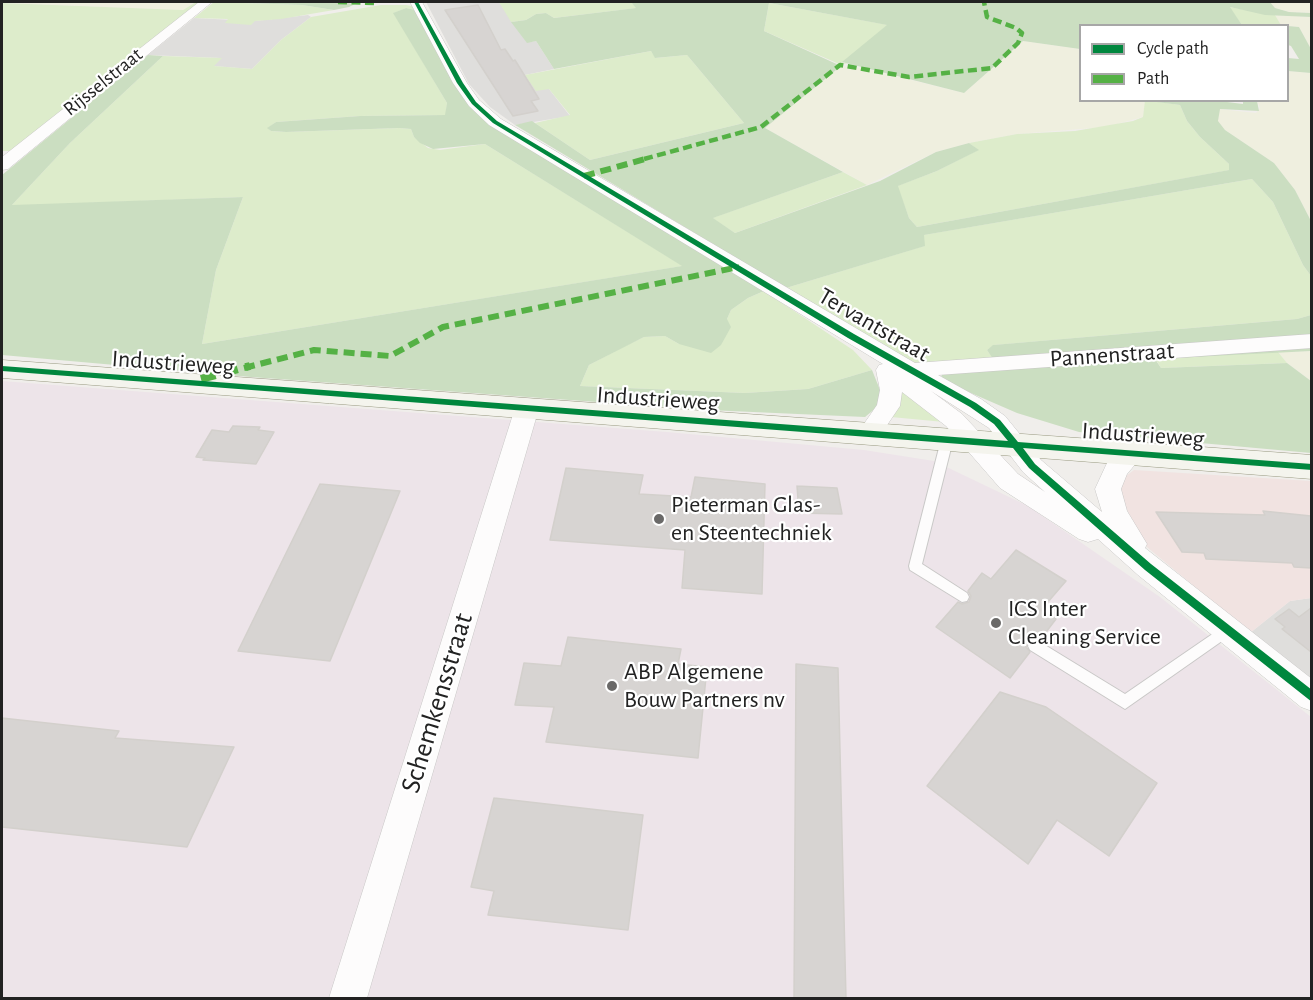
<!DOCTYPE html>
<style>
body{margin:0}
#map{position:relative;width:1313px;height:1000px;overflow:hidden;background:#f0eeeb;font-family:"Alegreya Sans",sans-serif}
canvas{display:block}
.frame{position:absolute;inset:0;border:3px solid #222;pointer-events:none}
.legend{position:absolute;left:1079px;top:24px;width:210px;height:78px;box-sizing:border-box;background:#fff;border:2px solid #a7a7a7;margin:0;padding:8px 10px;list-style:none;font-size:18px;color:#222}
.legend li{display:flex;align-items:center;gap:12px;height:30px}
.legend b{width:30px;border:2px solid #a7a7a7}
</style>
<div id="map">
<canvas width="1313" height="1000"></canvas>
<div class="frame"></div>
<ul class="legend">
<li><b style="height:8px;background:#00873e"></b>Cycle path</li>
<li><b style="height:8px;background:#55b145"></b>Path</li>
</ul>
</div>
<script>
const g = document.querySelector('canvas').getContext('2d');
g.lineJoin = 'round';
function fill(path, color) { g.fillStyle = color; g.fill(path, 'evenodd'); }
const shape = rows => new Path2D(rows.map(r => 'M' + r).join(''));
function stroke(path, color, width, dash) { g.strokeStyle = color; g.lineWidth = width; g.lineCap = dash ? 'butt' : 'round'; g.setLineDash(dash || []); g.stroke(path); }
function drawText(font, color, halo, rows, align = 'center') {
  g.font = font + ' "Alegreya Sans",sans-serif'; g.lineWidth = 4.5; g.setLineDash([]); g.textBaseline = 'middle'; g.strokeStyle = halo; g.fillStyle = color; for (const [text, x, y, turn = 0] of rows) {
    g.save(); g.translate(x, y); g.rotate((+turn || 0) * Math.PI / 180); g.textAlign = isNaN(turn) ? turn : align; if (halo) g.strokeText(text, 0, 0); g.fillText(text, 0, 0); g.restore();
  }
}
fill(shape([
 [426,2,499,2,527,42,536,41,554,69,525,75,549,89,570,116,515,125,490,107,469,84],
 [308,15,311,17,281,40,252,69,213,66,221,58,148,55,194,18,255,21],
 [1311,598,1311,681,1250,633,1290,601]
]), '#dfdedc');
fill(shape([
 [1134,470,1311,481,1311,598,1290,601,1250,633,1147,547,1120,497,1122,479]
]), '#f1e3e1');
fill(shape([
 [2,381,667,432,864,450,934,461,1028,506,1160,597,1311,717,1311,998,2,998]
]), '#ede4e9');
fill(shape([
 [2,2,196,2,183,10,2,3],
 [1270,2,1311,2,1311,13,1289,12,1275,8],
 [1275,15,1311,17,1311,49,1299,27,1281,25],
 [1023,41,1080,49,1080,100,1145,101,1143,117,1106,127,1017,134,969,143,936,152,867,185,765,128,841,66,863,68,964,93],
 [1288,71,1311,73,1311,221,1295,190,1274,163,1225,130,1218,121,1219,109,1256,113,1260,108,1257,101,1288,100],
 [1311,351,1311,381,1287,363,1278,352]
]), '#efefdf');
fill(shape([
 [196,2,202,2,11,151,2,151,2,3,183,10],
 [214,2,302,5,334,10,281,19,255,21,251,25,225,23,228,19,194,18],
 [499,2,631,2,637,8,554,18,546,13,536,14,526,20,511,22],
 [769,3,888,25,843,63,849,64,839,64,764,31],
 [381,5,406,5,412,6,415,10,406,8,394,13,447,103,446,115,360,116,276,122,268,128,271,131,286,132,399,128,411,129,414,137,428,148,440,150,485,144,683,266,202,344,216,270,243,197,11,206,70,143,163,56,222,58,214,66,252,69,281,40,311,17],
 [1229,7,1275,15,1281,25,1242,25],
 [651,51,656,58,687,55,744,123,590,160,535,123,570,115,549,89,536,91,525,75],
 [1145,100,1180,105,1187,121,1200,137,1229,164,1230,170,917,227,909,218,897,186,937,171,978,150,969,143,1017,134,1075,131,1133,121,1143,117],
 [843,172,867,185,735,233,712,218],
 [1252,179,1273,202,1303,265,1311,276,1311,315,1297,319,994,345,987,350,994,360,915,364,786,288,924,246,923,235],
 [764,291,853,350,872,370,808,389,745,393,580,386,589,365,623,347,644,337,665,336,679,344,727,319,731,310,748,298],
 [1278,352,1287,363,1161,368,1155,358],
 [895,386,944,422,891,417]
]), '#ddeccb');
fill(shape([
 [217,2,339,2,355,4,349,7,334,10,302,5],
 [631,2,1270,2,1275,8,1289,12,1311,13,1311,17,1265,15,1230,7,1242,25,1080,26,1080,49,1023,41,964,93,842,62,887,25,769,3,764,31,841,66,765,128,843,172,713,218,735,233,880,181,936,152,969,143,979,150,937,171,898,186,909,218,917,227,1229,170,1229,164,1200,137,1187,121,1180,105,1149,101,1211,100,1243,104,1243,101,1257,101,1259,111,1220,109,1218,121,1225,130,1274,163,1295,190,1311,221,1311,276,1303,265,1273,202,1252,179,924,235,925,246,786,288,515,125,532,121,590,160,744,123,687,55,655,58,651,51,554,69,536,41,527,43,511,22,526,20,536,14,546,13,554,18,636,8],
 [406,8,415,10,467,103,764,291,748,298,731,310,727,319,731,327,721,345,711,353,679,344,665,336,644,337,589,365,580,386,745,393,808,389,872,370,882,395,877,407,865,417,708,410,251,377,2,355,2,175,148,55,163,56,70,143,12,205,243,197,216,270,202,344,682,266,485,144,433,149,420,143,414,137,411,129,399,128,286,132,271,131,267,128,276,122,360,116,445,115,447,103,393,13],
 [1288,26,1299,27,1311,49,1311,73,1288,71,1288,58,1299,59,1291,46,1288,45],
 [1311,315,1311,351,1155,359,1161,368,1287,363,1311,381,1311,453,1079,432,1017,413,941,380,942,374,999,368,987,350,993,345,1297,319]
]), '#cbdec1');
const building = shape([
 [478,5,501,50,505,49,513,61,515,60,539,99,531,101,538,111,513,116,445,10,478,5],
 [233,426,260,427,258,430,274,432,256,464,203,460,205,458,196,457,212,430,229,432,233,426],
 [566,468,643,475,639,494,691,497,695,477,765,484,762,594,682,588,685,550,550,540,566,468],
 [320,484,400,491,330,661,238,651,320,484],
 [797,486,837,488,842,514,799,513,797,486],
 [1263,511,1311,516,1311,568,1294,567,1292,563,1206,559,1204,553,1182,552,1156,512,1265,515,1263,511],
 [1016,550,1066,581,1041,610,1056,619,1040,640,1034,638,1028,641,1026,647,1030,652,1010,678,936,627,958,602,962,604,969,602,971,596,968,591,982,573,991,579,1016,550],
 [1311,608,1311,652,1282,629,1285,627,1275,619,1289,609,1299,617,1311,608],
 [568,637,681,649,678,664,707,667,698,758,546,742,554,707,515,705,524,663,561,666,568,637],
 [796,664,838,668,846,999,794,999,796,664],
 [1000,692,1046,707,1157,783,1109,856,1057,820,1028,864,927,786,1000,692],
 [2,718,119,731,115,738,234,747,187,847,2,827,2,718],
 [494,798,643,815,628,930,488,915,494,891,471,887,494,798]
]);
fill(building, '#d7d4d2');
stroke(building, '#d3d0cc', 1.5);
const lane = shape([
 [947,436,953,440,922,564,967,593,969,597,967,601,962,602,910,570,909,566,941,440,947,436],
 [1227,624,1232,626,1234,630,1232,634,1125,709,1030,650,1028,646,1030,642,1035,640,1040,642,1125,694,1227,624]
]);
const street = shape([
 [199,2,212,2,8,169,2,170,2,157,199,2],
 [410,2,422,2,467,83,479,100,501,119,915,363,1312,334,1312,348,938,375,981,399,1005,416,1041,460,1102,512,1095,489,1107,463,1123,448,1132,445,1141,448,1144,454,1127,474,1121,489,1127,511,1147,544,1145,548,1312,679,1312,711,1301,707,1138,575,1098,539,1088,542,1079,539,1000,488,946,426,902,392,900,406,877,440,869,442,861,440,857,434,877,405,880,390,876,370,879,365,883,364,489,125,469,106,453,83,410,2],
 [931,391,989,428,1023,472,1045,492,1018,474,962,414,931,391],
 [527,400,535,402,539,408,367,998,329,998,515,408,519,402,527,400]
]);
const secondary = shape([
 [2,360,1312,455,1312,479,2,378,2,360]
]);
stroke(lane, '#c9c8c7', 2);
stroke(street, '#c9c8c7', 1);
stroke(secondary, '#999a82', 1);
fill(lane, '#fdfcfc');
fill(street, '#fdfcfc');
fill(secondary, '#f4f4ed');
stroke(shape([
 [338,2,378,3],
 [644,159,761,127,840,65,909,77,992,68,1018,43,1022,33,1016,28,987,17,984,2]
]), '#55b145', 4.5, [9, 4.5]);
stroke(shape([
 [584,176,649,158],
 [244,368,314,350,390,356,443,327,739,267]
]), '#55b145', 6, [11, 6]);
stroke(shape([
 [201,379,250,366]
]), '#55b145', 8, [15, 8]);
fill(shape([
 [414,2,418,2,463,83,476,102,497,121,854,334,976,403,1000,420,1018,442,1312,464,1312,470,1023,448,1035,464,1151,564,1312,690,1312,702,1145,570,1029,468,1013,448,2,371,2,366,1008,441,994,424,970,407,848,338,493,123,472,104,457,83,414,2]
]), '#00873e');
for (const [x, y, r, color] of [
 [659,519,6,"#6a6968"],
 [996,623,6,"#6a6968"],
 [612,686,6,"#6a6968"]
]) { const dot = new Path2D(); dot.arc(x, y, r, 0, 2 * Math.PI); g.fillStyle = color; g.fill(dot); stroke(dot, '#fff', 2); }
drawText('20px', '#222', '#fff', [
 ["Rijsselstraat",103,82,-39]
]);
drawText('24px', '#222', '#fff', [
 ["Tervantstraat",874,325,30],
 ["Pannenstraat",1112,355,-4],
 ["Industrieweg",173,363,4],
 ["Industrieweg",658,399,4],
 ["Industrieweg",1143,435,4]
]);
drawText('24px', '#222', '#fff', [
 ["Pieterman Glas-",671,505],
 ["en Steentechniek",671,533],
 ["ICS Inter",1008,609],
 ["Cleaning Service",1008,637],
 ["ABP Algemene",624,672],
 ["Bouw Partners nv",624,700]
], 'left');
drawText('28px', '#222', '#fff', [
 ["Schemkensstraat",437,703,-73]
]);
</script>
